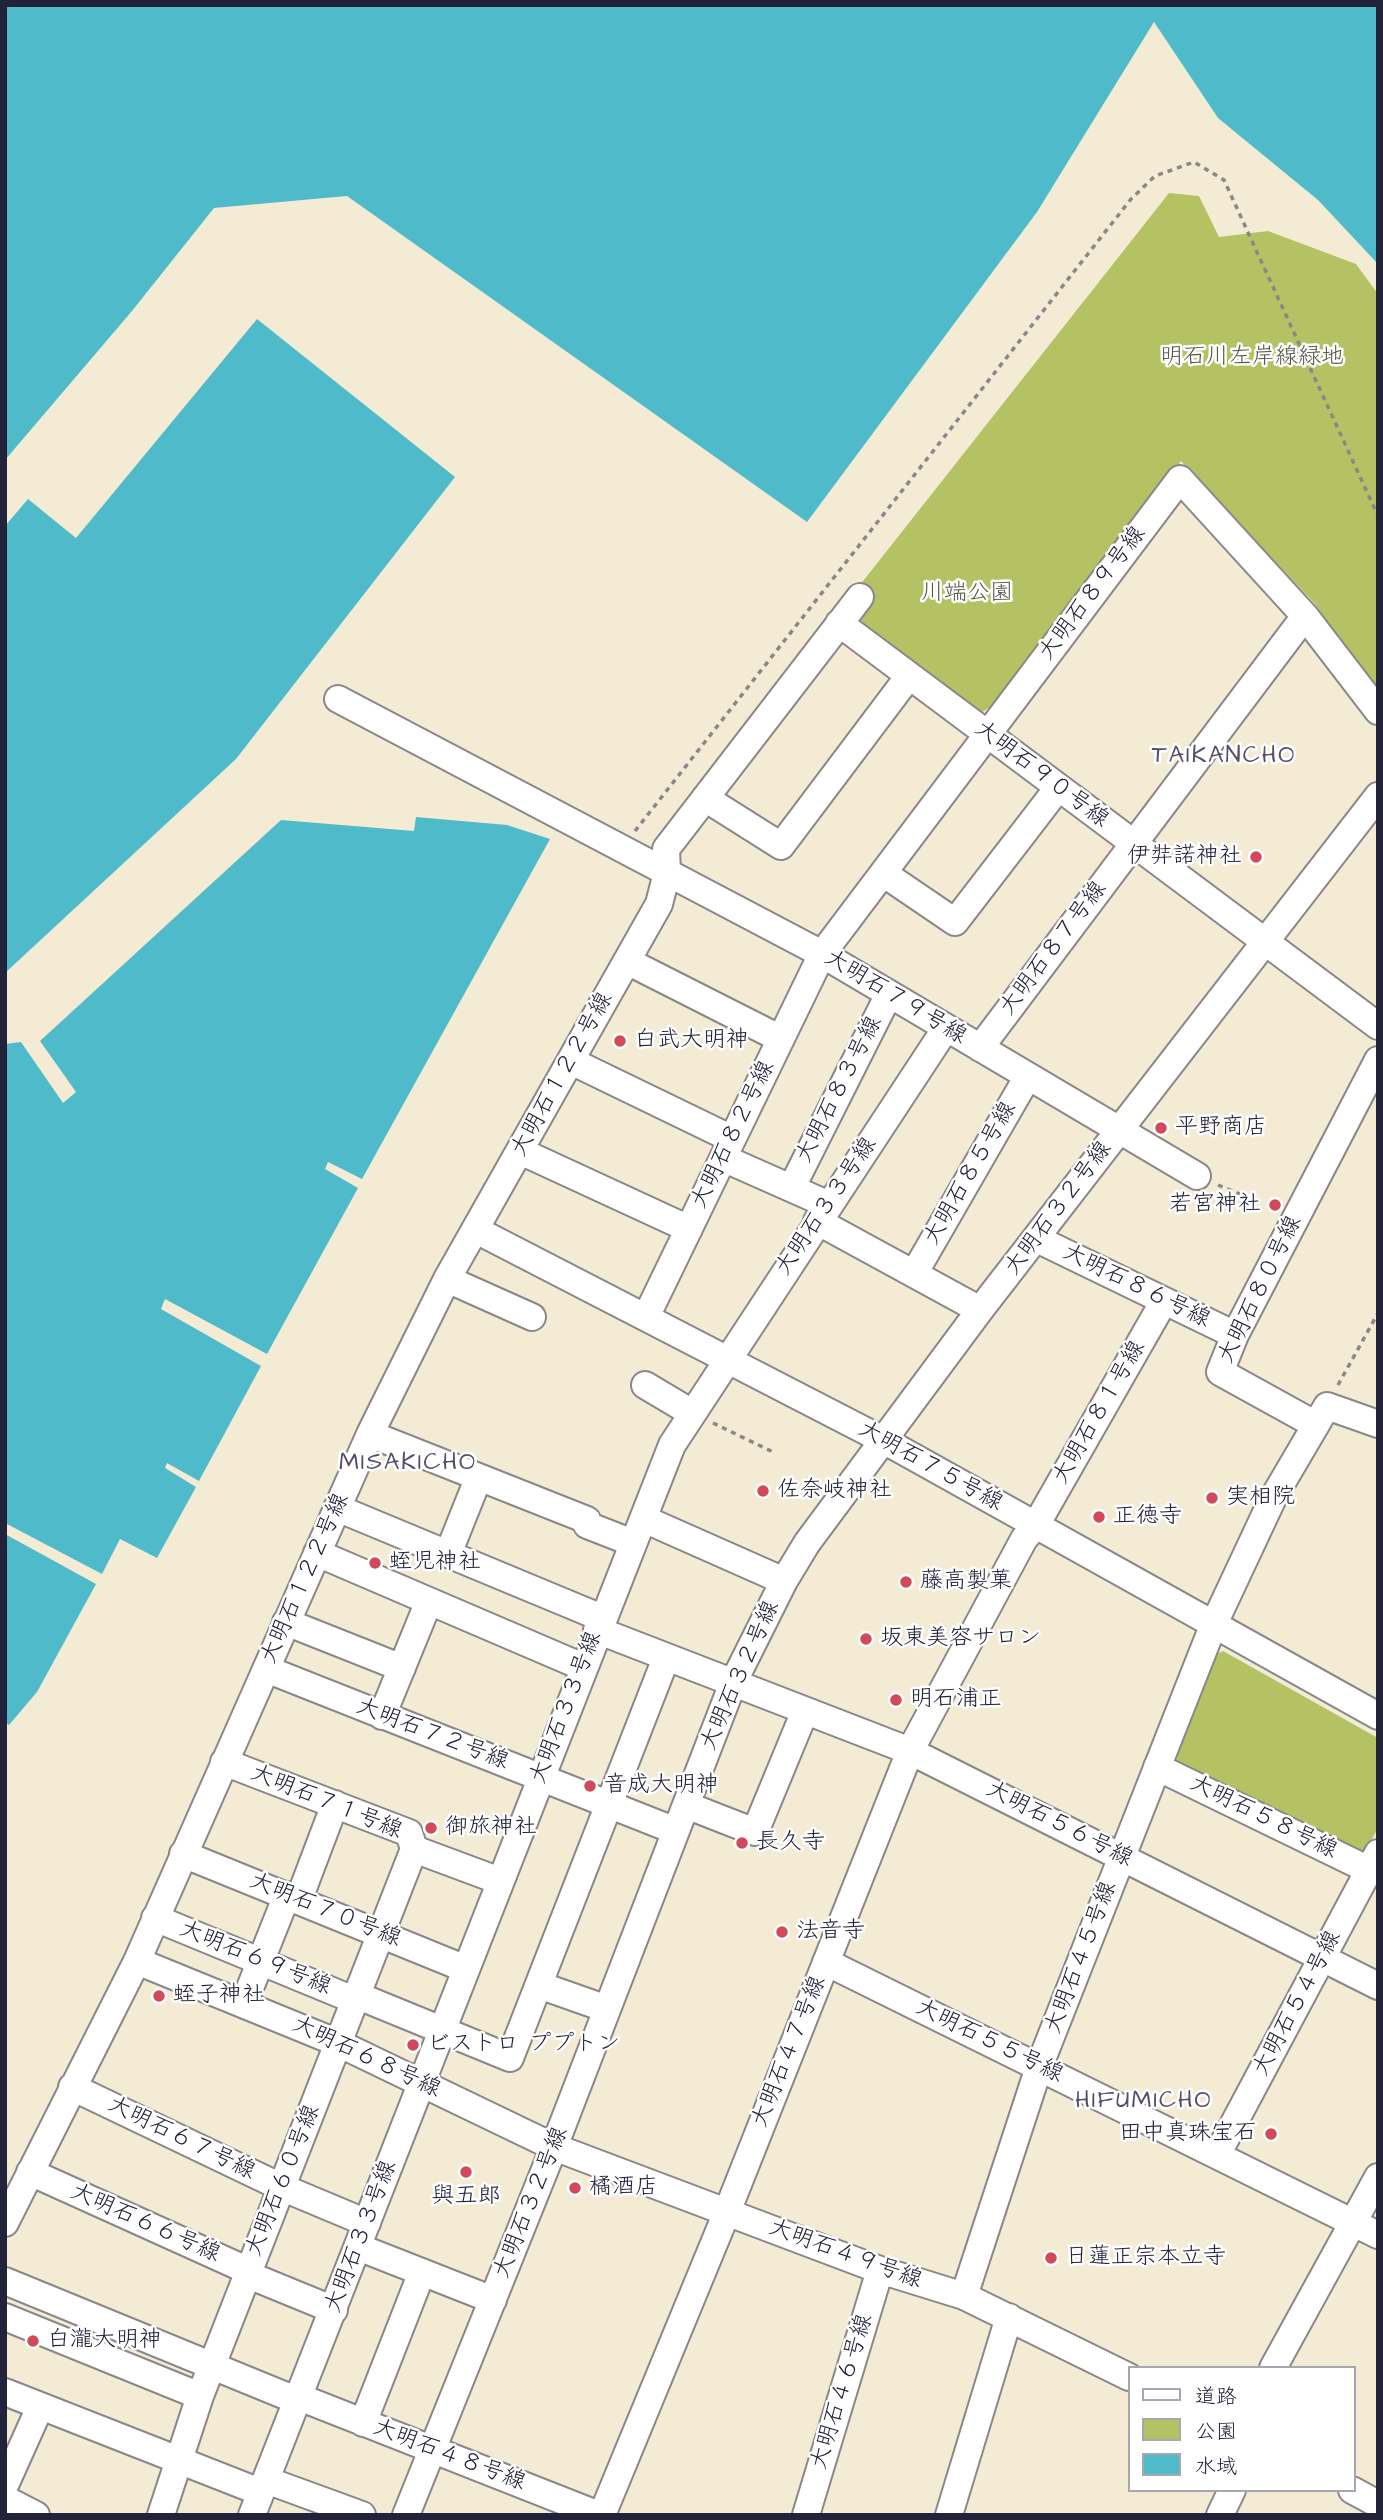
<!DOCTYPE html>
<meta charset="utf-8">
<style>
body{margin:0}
#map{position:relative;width:1383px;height:2520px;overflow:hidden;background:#f4ebd5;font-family:"Architects Daughter","Klee One",sans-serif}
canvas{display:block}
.frame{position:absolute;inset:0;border:7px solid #22223b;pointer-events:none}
.legend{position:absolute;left:1128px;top:2366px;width:228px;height:126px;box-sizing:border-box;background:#fff;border:2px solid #a7a7b1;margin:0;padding:9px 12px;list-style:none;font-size:21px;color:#22223b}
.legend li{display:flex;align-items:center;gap:14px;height:35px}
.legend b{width:35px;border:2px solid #a7a7b1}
</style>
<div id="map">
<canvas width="1383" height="2520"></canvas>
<div class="frame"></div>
<ul class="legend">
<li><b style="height:9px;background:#fff"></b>道路</li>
<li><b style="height:19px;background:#b4c264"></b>公園</li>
<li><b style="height:19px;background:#4fbbca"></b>水域</li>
</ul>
</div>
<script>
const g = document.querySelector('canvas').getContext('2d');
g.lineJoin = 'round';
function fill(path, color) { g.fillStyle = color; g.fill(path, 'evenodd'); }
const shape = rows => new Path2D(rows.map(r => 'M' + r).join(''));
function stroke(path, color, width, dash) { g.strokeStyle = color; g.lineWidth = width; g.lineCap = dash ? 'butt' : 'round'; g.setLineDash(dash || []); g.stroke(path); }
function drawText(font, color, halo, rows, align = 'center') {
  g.font = font + ' "Architects Daughter","Klee One",sans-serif'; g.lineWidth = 5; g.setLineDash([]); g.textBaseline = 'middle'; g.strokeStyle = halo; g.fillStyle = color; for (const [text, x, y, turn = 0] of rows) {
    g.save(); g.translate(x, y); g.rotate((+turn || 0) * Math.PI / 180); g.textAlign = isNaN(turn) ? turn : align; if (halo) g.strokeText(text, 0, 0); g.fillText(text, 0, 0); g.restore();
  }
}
fill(shape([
 [1169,193,1199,196,1219,237,1268,231,1356,264,1378,294,1378,693,1315,604,1181,461,997,703,979,714,878,640,845,604],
 [1223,1651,1378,1738,1378,1828,1364,1854,1175,1764,1212,1656]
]), '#b4c264');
fill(shape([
 [5,5,1378,5,1378,264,1318,200,1218,118,1154,22,1037,212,807,522,347,196,214,208,132,311,5,460],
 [257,319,455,477,236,759,5,973,5,526,28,499,76,538],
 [416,817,507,825,550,839,362,1179,328,1162,325,1169,358,1188,267,1354,165,1299,161,1309,261,1366,199,1481,167,1463,165,1468,196,1487,157,1558,120,1539,102,1574,5,1523,5,1044,21,1042,63,1103,76,1092,40,1041,281,820,414,831],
 [5,1534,96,1584,37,1692,9,1725,5,1722]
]), '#4fbbca');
const minor = shape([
 [839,623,1378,1026],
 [338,699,822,954,1197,1176],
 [705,798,781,846,909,676],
 [883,873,955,922,1058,788],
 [627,961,781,1039],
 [980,1048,1305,616],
 [571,1061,732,1139],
 [520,1151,689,1229],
 [723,1158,829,1205],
 [792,1187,889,994],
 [817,1221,980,1310],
 [476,1230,885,1441,1378,1716],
 [1037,1239,1235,1335],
 [915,1272,1028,1076],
 [447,1279,532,1317],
 [647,1315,822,954,1180,479,1305,616,1378,711],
 [645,1385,692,1413],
 [1316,1425,1220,1372,1235,1335,1378,1060],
 [370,1434,587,1520,587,1525,633,1543],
 [337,1508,602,1618],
 [644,1519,784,1581],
 [317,1553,583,1667],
 [448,1554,478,1479],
 [286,1622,402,1668],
 [597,1630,910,1751,1378,1986],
 [266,1669,676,1831],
 [382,1716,429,1601],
 [224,1762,409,1833,414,1849,500,1881],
 [1157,1767,1369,1870],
 [686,1805,755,1832,805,1711],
 [183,1854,466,1969],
 [299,1899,335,1804],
 [155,1918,354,2000],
 [137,1961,338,2043,554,2147,880,2270,964,2296,1129,2377],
 [826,1962,1378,2235],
 [539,1985,607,2009],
 [356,1995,510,2058,666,1658],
 [244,2003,287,1895],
 [72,2087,281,2187,367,2223],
 [1217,2155,1378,1853],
 [30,2172,249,2271,251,2276,334,2310],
 [5,2223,137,1961,370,1434,447,1279,659,904,667,873,666,849,860,597],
 [358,2247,493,2300],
 [5,2281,286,2396,299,2397,599,2515],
 [964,2296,1039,2067,1213,1626,1273,1498,1327,1406,1378,1424],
 [5,2317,200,2396],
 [1273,2368,1378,2177],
 [5,2392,260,2492],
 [363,2423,422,2272],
 [266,2480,362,2515],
 [5,2485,40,2407],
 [1352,2490,1378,2504],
 [5,2499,36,2515],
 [161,2515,200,2396,414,1849],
 [252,2515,672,1445,946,1028],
 [406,2515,554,2147,733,1683,784,1581,807,1543,980,1310,1378,796],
 [602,2515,727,2212,910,1751,1024,1539,1036,1525,1164,1301],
 [806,2515,880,2270],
 [949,2515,1009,2317],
 [1220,2515,1232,2490]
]);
stroke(minor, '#8b8688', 30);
stroke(shape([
 [635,831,1131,199,1155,176,1194,162,1224,180,1378,516],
 [1218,1185,1249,1198],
 [1338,1385,1378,1313],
 [713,1423,773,1452]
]), '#8b8688', 3.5, [5, 5]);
stroke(minor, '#fff', 26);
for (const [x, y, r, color] of [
 [1256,857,7,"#d1495b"],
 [620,1041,7,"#d1495b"],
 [1161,1128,7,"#d1495b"],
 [1275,1205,7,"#d1495b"],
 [763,1491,7,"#d1495b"],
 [1212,1498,7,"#d1495b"],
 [1099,1517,7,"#d1495b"],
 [375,1563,7,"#d1495b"],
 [906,1582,7,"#d1495b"],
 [866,1639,7,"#d1495b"],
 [896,1700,7,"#d1495b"],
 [590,1786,7,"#d1495b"],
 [431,1828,7,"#d1495b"],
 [742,1843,7,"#d1495b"],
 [782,1932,7,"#d1495b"],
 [159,1996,7,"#d1495b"],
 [413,2045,7,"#d1495b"],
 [1271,2134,7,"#d1495b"],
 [466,2172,7,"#d1495b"],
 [575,2188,7,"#d1495b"],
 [1051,2258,7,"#d1495b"],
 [33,2341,7,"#d1495b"]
]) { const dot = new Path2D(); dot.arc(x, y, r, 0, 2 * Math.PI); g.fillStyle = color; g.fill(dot); stroke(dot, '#fff', 2.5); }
drawText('23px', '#555a49', '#fff', [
 ["明石川左岸線緑地",1252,358],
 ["川端公園",967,594]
]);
drawText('23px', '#22223b', '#fff', [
 ["大明石８９号線",1093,594,-53],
 ["大明石９０号線",1041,775,37],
 ["大明石８７号線",1054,949,-53],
 ["大明石７９号線",895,998,31],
 ["大明石１２２号線",563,1075,-61],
 ["大明石８３号線",840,1090,-63],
 ["大明石８２号線",734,1135,-64],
 ["大明石８５号線",971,1174,-60],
 ["大明石３３号線",827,1207,-56],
 ["大明石３２号線",1059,1209,-53],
 ["大明石８６号線",1136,1287,26],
 ["大明石８０号線",1261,1290,-64],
 ["大明石８１号線",1100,1413,-60],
 ["大明石７５号線",930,1467,29],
 ["大明石１２２号線",306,1579,-66],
 ["大明石３２号線",741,1676,-66],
 ["大明石３３号線",567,1708,-69],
 ["大明石７２号線",432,1735,21],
 ["大明石７１号線",326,1803,22],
 ["大明石５８号線",1263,1818,26],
 ["大明石５６号線",1059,1825,27],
 ["大明石７０号線",325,1911,22],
 ["大明石４５号線",1082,1958,-69],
 ["大明石６９号線",255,1959,22],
 ["大明石５４号線",1298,2004,-62],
 ["大明石５５号線",989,2042,26],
 ["大明石４７号線",790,2052,-68],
 ["大明石６８号線",366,2058,25],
 ["大明石６７号線",181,2139,26],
 ["大明石６０号線",284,2181,-68],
 ["大明石３２号線",532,2203,-68],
 ["大明石６６号線",145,2224,24],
 ["大明石３３号線",362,2237,-69],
 ["大明石４９号線",845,2255,20],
 ["大明石４６号線",843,2392,-73],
 ["大明石４８号線",449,2456,21]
]);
drawText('23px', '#22223b', '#fff', [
 ["伊弉諾神社",1242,857,"right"],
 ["白武大明神",634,1041],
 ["平野商店",1175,1128],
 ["若宮神社",1261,1205,"right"],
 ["佐奈岐神社",777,1491],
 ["実相院",1226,1498],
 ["正徳寺",1113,1517],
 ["蛭児神社",389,1563],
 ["藤高製菓",920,1582],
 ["坂東美容サロン",880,1639],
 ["明石浦正",910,1700],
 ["音成大明神",604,1786],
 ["御旅神社",445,1828],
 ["長久寺",756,1843],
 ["法音寺",796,1932],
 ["蛭子神社",173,1996],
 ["ビストロ ププトン",427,2045],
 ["田中真珠宝石",1257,2134,"right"],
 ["橘酒店",589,2188],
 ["與五郎",466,2197,"center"],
 ["日蓮正宗本立寺",1065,2258],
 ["白瀧大明神",47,2341]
], 'left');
g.letterSpacing = '2px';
drawText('24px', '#554f6d', '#fff', [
 ["TAIKANCHO",1224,757],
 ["MISAKICHO",408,1464],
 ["HIFUMICHO",1144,2102]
]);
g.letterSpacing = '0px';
</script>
